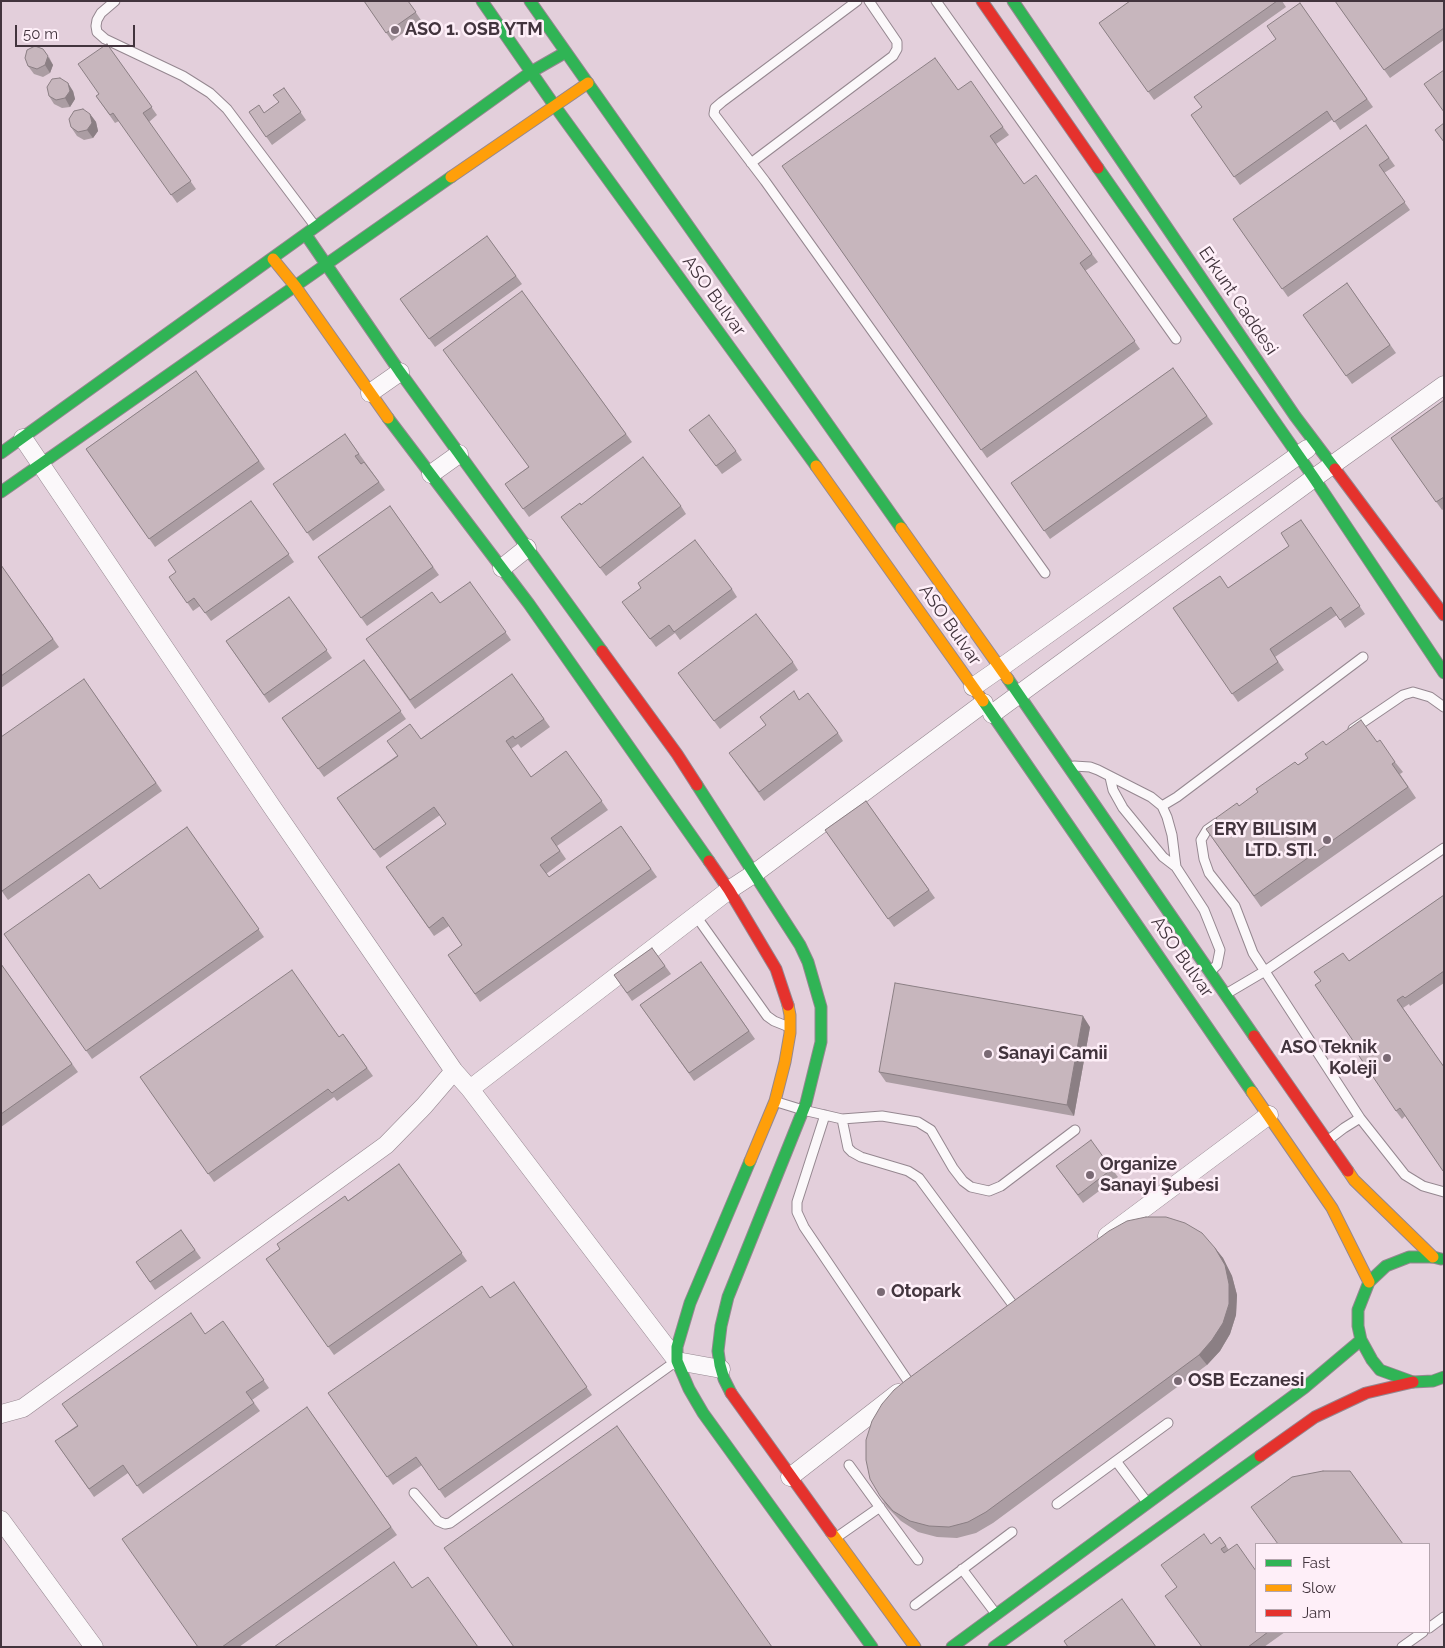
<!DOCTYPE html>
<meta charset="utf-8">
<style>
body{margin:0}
#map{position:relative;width:1445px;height:1648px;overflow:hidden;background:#e3cfdb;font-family:Raleway,sans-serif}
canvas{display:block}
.frame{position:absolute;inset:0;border:2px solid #42343d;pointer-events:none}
.legend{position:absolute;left:1255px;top:1543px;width:175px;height:90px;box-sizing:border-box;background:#feeff8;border:1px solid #b3a4ad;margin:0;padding:6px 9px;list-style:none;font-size:15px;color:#42343d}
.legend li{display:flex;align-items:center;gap:10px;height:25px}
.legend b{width:25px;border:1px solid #b3a4ad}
.scale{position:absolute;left:15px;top:25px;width:120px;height:22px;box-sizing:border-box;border:2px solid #42343d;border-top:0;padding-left:6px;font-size:15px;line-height:18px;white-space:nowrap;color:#42343d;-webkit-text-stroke:4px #feeff8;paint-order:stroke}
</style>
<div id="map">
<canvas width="1445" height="1648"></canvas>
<div class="frame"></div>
<ul class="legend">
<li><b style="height:6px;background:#30b455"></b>Fast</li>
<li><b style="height:6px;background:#ff9f0a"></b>Slow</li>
<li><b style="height:6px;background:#e5322d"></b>Jam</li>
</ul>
<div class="scale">50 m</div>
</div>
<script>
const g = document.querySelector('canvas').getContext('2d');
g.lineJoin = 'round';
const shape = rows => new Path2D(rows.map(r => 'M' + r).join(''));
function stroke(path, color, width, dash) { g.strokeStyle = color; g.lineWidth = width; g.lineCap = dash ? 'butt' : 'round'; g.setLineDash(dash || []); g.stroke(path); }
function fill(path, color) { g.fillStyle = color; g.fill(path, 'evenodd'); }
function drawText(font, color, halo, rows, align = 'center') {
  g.font = font + ' Raleway,sans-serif'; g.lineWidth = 5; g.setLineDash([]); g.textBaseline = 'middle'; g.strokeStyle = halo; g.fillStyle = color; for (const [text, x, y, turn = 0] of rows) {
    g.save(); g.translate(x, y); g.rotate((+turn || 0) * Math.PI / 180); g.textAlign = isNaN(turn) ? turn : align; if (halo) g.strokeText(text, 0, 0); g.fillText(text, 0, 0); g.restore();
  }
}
const lane = shape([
 [115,1,101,13,97,20,96,26,97,32,105,39,183,76,210,93,227,109,315,226],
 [857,1,722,102,715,108,714,114,765,181,1045,573],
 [936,1,1176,339],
 [751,163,893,56,897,49,897,42,869,1],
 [1353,729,1403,695,1413,692,1430,697,1444,707],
 [1074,766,1090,767,1098,770,1151,797,1162,806,1167,817,1172,835,1176,867],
 [1110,777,1113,790,1123,808,1163,857,1176,867,1204,910,1220,950,1217,965,1213,969],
 [1162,806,1177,797,1363,657],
 [1217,823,1207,830,1201,840,1204,859,1209,873,1235,906,1253,953,1360,1118],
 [696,916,767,1016,774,1021,789,1027],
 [1226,994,1265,971,1444,848],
 [777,1102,803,1110,842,1119,882,1116,918,1122,931,1130,953,1168,963,1181,971,1187,989,1191,1001,1186,1075,1130],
 [825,1115,797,1202,797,1212,804,1227,910,1384],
 [842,1119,848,1148,852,1152,861,1157,908,1171,919,1178,1013,1305],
 [1327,1141,1344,1128,1360,1118,1405,1175,1423,1186,1444,1192],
 [1116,1461,1146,1501],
 [849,1465,918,1560],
 [414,1493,438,1521,445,1524,450,1523,675,1362],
 [1057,1504,1168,1423],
 [837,1537,880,1507],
 [962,1569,996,1614],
 [915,1605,1012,1532],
 [1429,1628,1444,1617],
 [1402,1647,1423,1632]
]);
const street = shape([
 [370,393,400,372],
 [23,438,272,807,454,1071,470,1089,677,1361,721,1369],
 [431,474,459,454],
 [502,568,527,548],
 [973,687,999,669,1307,449],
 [992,714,1314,478,1444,385],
 [470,1089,729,890,755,873,984,703],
 [1107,1236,1269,1115],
 [1,1414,23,1408,386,1145,424,1106,454,1071],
 [790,1477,898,1393],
 [1,1520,94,1647]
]);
const fast = shape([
 [482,1,554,105,816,466],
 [530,1,901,528],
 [1013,1,1295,416,1335,469],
 [1098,168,1314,478,1444,673],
 [306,235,400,372,602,651],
 [388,418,529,604,709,861],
 [1,453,531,72,566,52],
 [1,492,451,177],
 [1008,679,1254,1036],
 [983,701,1252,1092],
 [697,785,800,945,808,962,821,1007,821,1042,806,1103,728,1297,721,1326,718,1351,720,1365,724,1379,731,1393],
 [750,1161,690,1303,677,1347,677,1361,689,1389,703,1413,872,1647],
 [1441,1259,1433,1257,1409,1257,1386,1266,1369,1282,1358,1310,1358,1326,1361,1340,1372,1360,1380,1370,1413,1382,1433,1381,1444,1377],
 [952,1647,1304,1388,1361,1340],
 [994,1647,1260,1456]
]);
const slow = shape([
 [451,177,588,83],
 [273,259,295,286,388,418],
 [816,466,983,701],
 [901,528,1008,679],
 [1252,1092,1332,1208,1369,1282],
 [750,1161,775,1101,785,1062,790,1033,790,1015,788,1005],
 [1348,1171,1354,1180,1433,1257],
 [831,1532,915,1647]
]);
const jam = shape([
 [982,1,1098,168],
 [1335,469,1444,615],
 [602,651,677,754,697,785],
 [709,861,729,890,776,969,788,1005],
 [1254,1036,1348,1171],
 [731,1393,831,1532],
 [1260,1456,1315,1417,1366,1393,1413,1382]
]);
stroke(lane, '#958790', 11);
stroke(street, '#958790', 19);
stroke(fast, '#958790', 13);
stroke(slow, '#958790', 13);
stroke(jam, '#958790', 13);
stroke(lane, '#fbf8fa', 9);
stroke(street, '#fbf8fa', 18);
stroke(fast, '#30b455', 11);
stroke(slow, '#ff9f0a', 11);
stroke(jam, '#e5322d', 11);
fill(shape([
 [364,1,408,1,421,20,392,41],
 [1130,1,1282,1,1286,7,1154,100,1099,23],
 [1335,1,1444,1,1444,40,1390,78],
 [1300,3,1373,107,1340,130,1333,119,1240,185,1191,115,1202,107,1276,39],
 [107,44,157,115,149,122,196,189,177,203,119,121,115,123,96,96,99,94],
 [49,57,53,65,50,73,43,77,34,74,28,66],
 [284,88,306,120,272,145,249,112,264,113,279,102],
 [958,90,1003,127,1009,135,996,144,1024,184,1092,254,1098,262,1085,271,1140,349,987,458,782,166],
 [73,91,75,99,70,107,62,108,54,104,49,96],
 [90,114,96,122,98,131,93,138,84,140,77,136,71,127],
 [1366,125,1395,166,1384,173,1410,210,1288,297,1233,219],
 [487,236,522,284,435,347,400,299],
 [1347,283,1396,353,1352,384,1303,315],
 [522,291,632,442,529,517,505,484,528,467],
 [1173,368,1213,424,1050,539,1011,483],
 [196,371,265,469,155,547,86,449],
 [1444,400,1444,509,1442,510,1391,438],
 [345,434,385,490,313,541,273,484],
 [695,438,736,451,742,460,722,474],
 [251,501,294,562,211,621,200,606,193,611,175,585,176,572],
 [581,505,681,506,686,514,606,576,561,517],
 [390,506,439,575,367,626,318,557],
 [1301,520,1365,614,1345,628,1337,615,1275,657,1284,670,1238,702,1173,608,1228,588,1289,546],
 [1,565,59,647,1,688],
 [470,582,511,640,415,709,366,639,440,603],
 [732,589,737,597,680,640,675,633,656,647,628,610],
 [289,597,332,658,269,703,226,641],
 [364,660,406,719,324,777,282,718],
 [793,662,798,670,720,729,684,681],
 [512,674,550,727,521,748,518,744,511,749,531,777,566,751,608,810,557,846,566,859,546,874,549,877,621,826,657,877,480,1002,448,955,462,945,449,926,434,936,386,867,446,824,440,815,380,858,337,798],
 [84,679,162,791,8,900,1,890],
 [799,700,838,733,843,741,764,801,735,761,766,725],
 [1377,742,1395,762,1403,772,1400,774,1416,798,1261,907,1206,829,1326,745],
 [866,801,935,898,894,927,825,830],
 [187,827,264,937,92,1059,4,934,100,889],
 [1444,895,1444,983,1410,1006,1409,1004,1403,1008,1444,1067,1444,1172,1405,1116,1402,1119,1396,1111,1358,1048,1349,961],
 [652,948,671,974,632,1001,614,975],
 [701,962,755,1039,694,1081,640,1005],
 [1,964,78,1072,1,1127],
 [1090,1027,1074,1116,886,1082,879,1072],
 [343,1034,373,1076,337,1101,334,1097,214,1182,140,1077,339,1037],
 [399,1164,467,1261,334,1355,266,1259],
 [1056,1166,1112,1169,1118,1177,1083,1203],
 [181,1230,201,1258,155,1290,136,1262],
 [1215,1248,1223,1258,1232,1276,1237,1295,1236,1315,1230,1334,1220,1351,1207,1365,993,1523,976,1533,957,1538,937,1537,918,1532,901,1521,887,1507,880,1496],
 [514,1282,592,1395,445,1498,422,1465,393,1485,328,1393,490,1298],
 [223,1321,269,1388,252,1400,260,1411,143,1494,128,1473,94,1497,55,1441],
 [307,1407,397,1535,239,1647,198,1647],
 [1220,1537,1229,1550,1256,1632,1285,1632,1264,1647,1202,1647,1211,1544]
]), '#ab9da3');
fill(shape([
 [43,49,53,65,50,73,45,65],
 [68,83,73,91,75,99,70,107,65,98],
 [90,114,96,122,98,131,93,138,87,130],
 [1083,1016,1090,1027,1074,1116,1067,1105],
 [1215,1248,1223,1258,1232,1276,1237,1295,1236,1315,1230,1334,1220,1351,1207,1365,1199,1355]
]), '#8b7f84');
const building = shape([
 [364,1,408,1,416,12,386,33,364,1],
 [1130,1,1277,1,1148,92,1099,23,1130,1],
 [1335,1,1444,1,1444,28,1384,70,1335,1],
 [1300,3,1367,99,1334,122,1327,111,1234,177,1191,115,1202,107,1194,97,1276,39,1267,26,1300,3],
 [107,44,152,107,143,113,191,181,171,195,113,113,110,115,96,96,99,94,78,64,107,44],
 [35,46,43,49,48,56,45,65,37,69,28,66,25,58,27,50,35,46],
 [935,58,958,90,971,81,1003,127,990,136,1024,184,1036,175,1092,254,1080,263,1135,341,981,450,782,166,935,58],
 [1444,70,1444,112,1424,84,1444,70],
 [60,78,68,83,70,91,65,98,56,100,49,96,47,87,52,79,60,78],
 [284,88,301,112,266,137,249,112,259,105,264,113,279,102,273,95,284,88],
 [83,109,90,114,92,123,87,130,78,132,71,127,69,119,74,111,83,109],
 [1444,123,1444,142,1435,130,1444,123],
 [1366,125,1389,158,1379,165,1405,202,1282,289,1233,219,1366,125],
 [487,236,516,276,429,339,400,299,487,236],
 [1347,283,1390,345,1346,376,1303,315,1347,283],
 [522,291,626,434,523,509,505,484,529,467,443,350,522,291],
 [1173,368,1207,416,1044,531,1011,483,1173,368],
 [196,371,259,461,149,539,86,449,196,371],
 [1444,400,1444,497,1436,502,1391,438,1444,400],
 [709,415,736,451,716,466,689,430,709,415],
 [345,434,359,454,355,456,361,464,364,462,379,482,307,533,273,484,345,434],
 [643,457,681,506,600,568,561,517,580,503,581,505,643,457],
 [251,501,289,554,205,613,194,598,187,603,169,577,176,572,168,560,251,501],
 [390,506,433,567,361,618,318,557,390,506],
 [1301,520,1360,606,1340,620,1331,607,1270,649,1278,662,1232,694,1173,608,1220,576,1228,588,1289,546,1281,533,1301,520],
 [695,540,732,589,674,632,669,625,650,639,622,602,641,588,638,583,695,540],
 [1,565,53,639,1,676,1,565],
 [470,582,506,632,410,700,366,639,432,592,440,603,470,582],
 [289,597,327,650,264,695,226,641,289,597],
 [756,614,793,662,714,721,678,673,756,614],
 [364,660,401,711,318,769,282,718,364,660],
 [512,674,544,719,515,739,513,736,506,741,531,777,566,751,602,801,551,838,560,851,540,865,549,877,621,826,651,869,475,994,448,955,462,945,443,917,429,928,386,867,446,824,434,807,374,850,337,798,398,756,387,741,410,724,421,739,512,674],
 [84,679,156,783,2,891,1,890,1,737,84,679],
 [794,691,799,700,808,693,838,733,759,792,729,753,766,725,760,717,794,691],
 [1361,720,1377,742,1380,740,1395,762,1392,764,1408,787,1254,896,1206,829,1218,821,1216,818,1237,803,1239,806,1258,792,1256,789,1295,762,1298,765,1308,758,1305,754,1323,741,1326,745,1361,720],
 [866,801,929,890,888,919,825,830,866,801],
 [187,827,259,929,86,1051,4,934,89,874,100,889,187,827],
 [1444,895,1444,971,1405,998,1403,996,1397,1000,1444,1067,1444,1171,1443,1171,1400,1108,1396,1111,1355,1050,1358,1048,1315,985,1321,981,1314,972,1343,953,1349,961,1444,895],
 [652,948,665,966,627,993,614,975,652,948],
 [701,962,749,1031,689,1073,640,1005,701,962],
 [1,964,72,1064,1,1114,1,964],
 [292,970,339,1037,343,1034,367,1068,332,1093,328,1089,208,1174,140,1077,292,970],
 [895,983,1083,1016,1067,1105,879,1072,895,983],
 [1091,1140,1112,1169,1078,1195,1056,1166,1091,1140],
 [399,1164,462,1253,328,1347,266,1259,280,1249,277,1244,345,1196,348,1201,399,1164],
 [1146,1217,1166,1217,1185,1223,1202,1233,1215,1248,1225,1265,1229,1284,1229,1304,1223,1323,1212,1340,1199,1355,986,1512,968,1522,949,1527,929,1526,910,1521,893,1511,880,1496,870,1479,866,1460,866,1440,872,1421,882,1404,894,1390,905,1381,1109,1231,1127,1221,1146,1217],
 [181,1230,195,1250,150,1282,136,1262,181,1230],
 [514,1282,587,1387,439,1490,416,1457,387,1477,328,1393,482,1286,490,1298,514,1282],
 [191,1313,205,1334,223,1321,264,1380,246,1392,254,1403,137,1486,123,1465,89,1489,55,1441,78,1426,62,1404,191,1313],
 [307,1407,391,1527,222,1647,198,1647,122,1539,307,1407],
 [617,1426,772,1647,514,1647,444,1548,617,1426],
 [1323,1471,1350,1471,1403,1544,1278,1544,1251,1507,1292,1477,1323,1471],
 [1204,1534,1211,1544,1220,1537,1226,1546,1221,1549,1224,1553,1237,1544,1256,1571,1256,1632,1268,1632,1248,1647,1202,1647,1165,1596,1177,1587,1161,1565,1204,1534],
 [394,1562,412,1588,428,1577,478,1647,274,1647,394,1562],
 [1122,1599,1156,1647,1068,1647,1064,1641,1122,1599]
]);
fill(building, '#c7b6bd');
stroke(building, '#8b7f84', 1);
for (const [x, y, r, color] of [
 [395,30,5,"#7a6a74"],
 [1327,840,5,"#7a6a74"],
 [988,1054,5,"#7a6a74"],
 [1387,1058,5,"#7a6a74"],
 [1090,1175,5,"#7a6a74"],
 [881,1292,5,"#7a6a74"],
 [1178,1381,5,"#7a6a74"]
]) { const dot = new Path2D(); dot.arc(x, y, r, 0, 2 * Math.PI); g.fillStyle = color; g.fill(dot); stroke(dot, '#feeff8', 2); }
drawText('bold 18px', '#42343d', '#feeff8', [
 ["ASO 1. OSB YTM",405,30],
 ["ERY BILISIM",1317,830,"right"],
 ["LTD. STI.",1317,851,"right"],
 ["ASO Teknik",1377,1048,"right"],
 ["Koleji",1377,1069,"right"],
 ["Sanayi Camii",998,1054],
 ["Organize",1100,1165],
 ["Sanayi Şubesi",1100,1186],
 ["Otopark",891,1292],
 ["OSB Eczanesi",1188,1381]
], 'left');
drawText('18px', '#42343d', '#feeff8', [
 ["ASO Bulvar",714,296,54],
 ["Erkunt Caddesi",1238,301,56],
 ["ASO Bulvar",950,625,55],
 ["ASO Bulvar",1182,957,55]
]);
</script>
